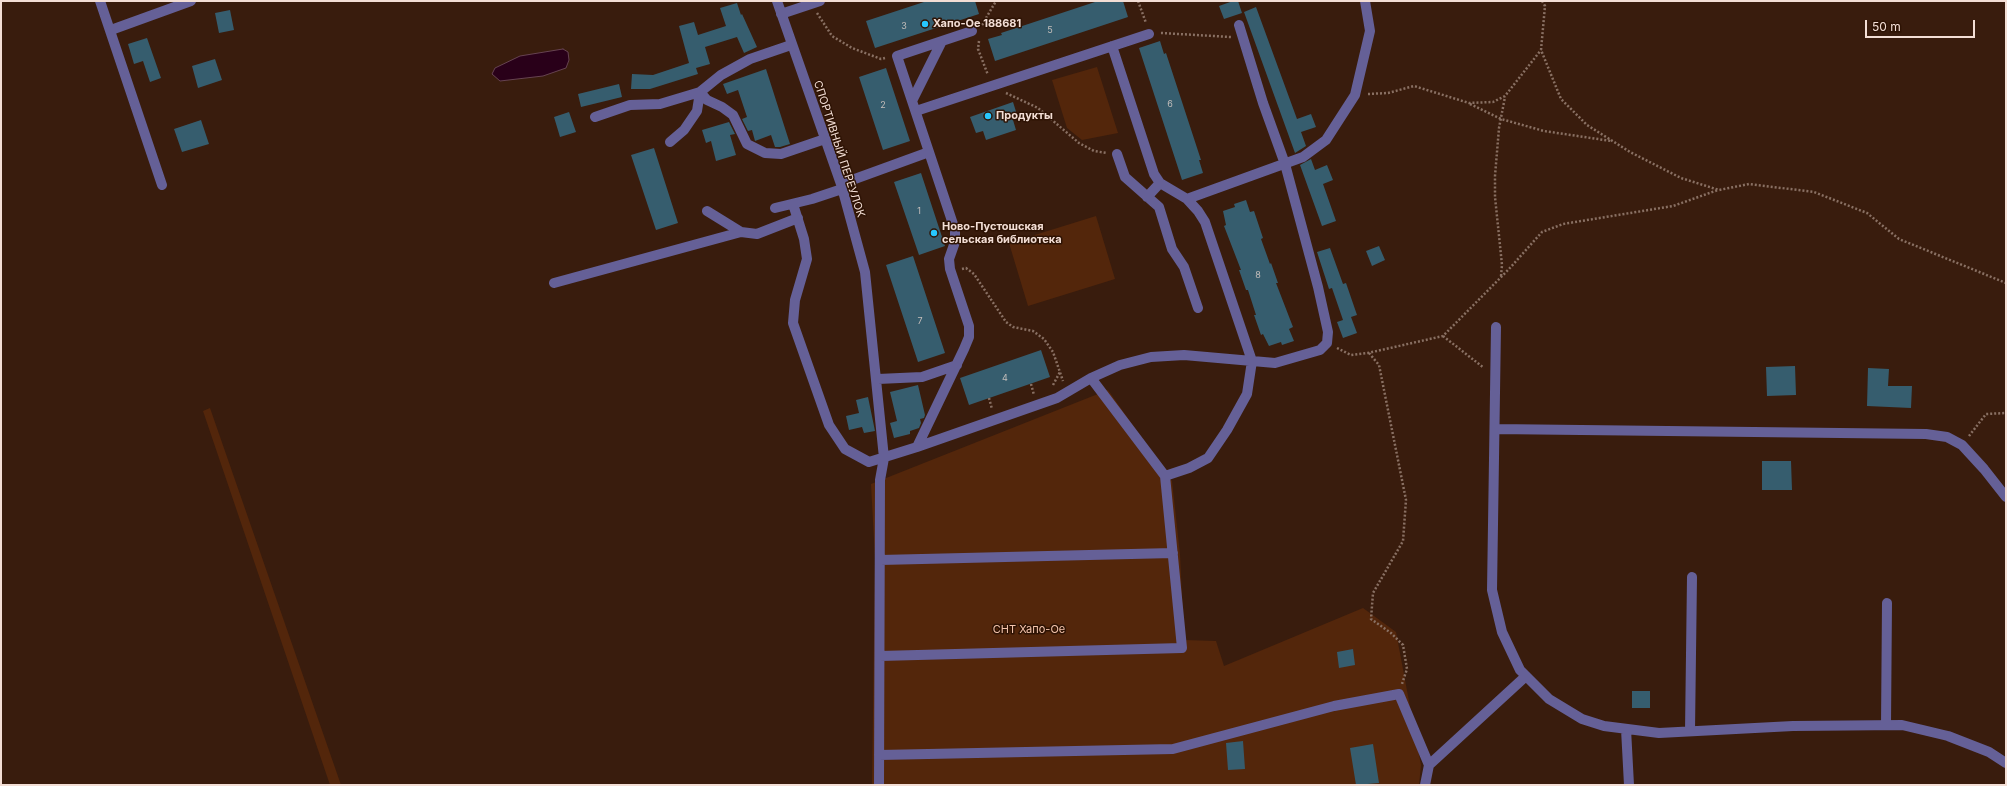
<!DOCTYPE html>
<meta charset="utf-8">
<style>
body{margin:0}
#map{position:relative;width:2007px;height:786px;overflow:hidden;background:#391c0d;font-family:Inter,sans-serif}
canvas{display:block}
.frame{position:absolute;inset:0;border:2px solid #f3ded5;pointer-events:none}
.scale{position:absolute;left:1865px;top:20px;width:110px;height:18px;box-sizing:border-box;border:2px solid #f3ded5;border-top:0;padding-left:5px;font-size:12px;line-height:14px;white-space:nowrap;color:#f3ded5;-webkit-text-stroke:3px #2e1304;paint-order:stroke}
</style>
<div id="map">
<canvas width="2007" height="786"></canvas>
<div class="frame"></div>
<div class="scale">50 m</div>
</div>
<script>
const g = document.querySelector('canvas').getContext('2d');
g.lineJoin = 'round';
function fill(path, color) { g.fillStyle = color; g.fill(path, 'evenodd'); }
const shape = rows => new Path2D(rows.map(r => 'M' + r).join(''));
function stroke(path, color, width, dash) { g.strokeStyle = color; g.lineWidth = width; g.lineCap = dash ? 'butt' : 'round'; g.setLineDash(dash || []); g.stroke(path); }
function drawText(font, color, halo, rows, align = 'center') {
  g.font = font + ' Inter,sans-serif'; g.lineWidth = 3; g.setLineDash([]); g.textBaseline = 'middle'; g.strokeStyle = halo; g.fillStyle = color; for (const [text, x, y, turn = 0] of rows) {
    g.save(); g.translate(x, y); g.rotate((+turn || 0) * Math.PI / 180); g.textAlign = isNaN(turn) ? turn : align; if (halo) g.strokeText(text, 0, 0); g.fillText(text, 0, 0); g.restore();
  }
}
fill(shape([
 [1097,67,1118,133,1082,140,1067,128,1052,80],
 [1096,216,1115,279,1028,306,1009,243],
 [1108,390,1172,481,1180,554,1184,640,1216,641,1224,666,1363,608,1396,632,1421,765,1419,785,872,785,875,559,871,484],
 [210,408,341,785,330,785,203,411]
]), '#53260b');
const water = shape([
 [563,49,568,52,569,60,566,68,543,76,500,81,492,74,495,68,520,56,563,49]
]);
fill(water, '#290019');
stroke(water, '#664351', 1);
fill(shape([
 [927,1,975,1,979,14,875,48,866,21],
 [1098,1,1123,1,1128,17,995,61,988,39,1002,35,1001,33],
 [1233,1,1238,1,1242,13,1224,19,1219,6],
 [737,3,741,15,742,14,757,47,744,53,737,37,705,47,710,64,696,68,698,74,650,89,631,89,632,74,653,75,689,63,679,26,694,22,698,35,726,26,720,8],
 [1256,7,1297,119,1311,114,1316,127,1301,132,1306,146,1295,153,1244,12],
 [230,10,234,30,219,33,215,13],
 [147,38,161,78,150,82,143,61,134,64,128,44],
 [1160,41,1164,54,1166,53,1201,160,1199,160,1203,173,1182,180,1139,48],
 [215,59,222,80,198,88,192,66],
 [886,68,910,141,883,150,859,77],
 [766,69,790,144,780,147,775,147,771,135,755,141,752,130,748,131,742,119,747,117,738,90,727,94,723,84],
 [619,84,622,97,581,107,578,94],
 [1013,102,1018,118,1013,120,1016,130,986,140,983,131,976,133,970,117],
 [569,112,576,132,560,137,554,117],
 [201,120,209,144,182,152,174,129],
 [729,122,735,134,730,135,736,155,716,161,711,141,706,143,702,130],
 [654,148,678,223,656,230,631,155],
 [1311,159,1315,170,1327,165,1333,180,1323,184,1336,221,1322,226,1300,165],
 [921,173,945,246,919,255,894,182],
 [1246,200,1250,212,1254,211,1263,238,1261,239,1270,264,1271,263,1278,283,1276,283,1293,327,1289,329,1294,341,1282,345,1281,342,1269,346,1263,334,1261,335,1254,315,1256,315,1248,290,1246,290,1239,270,1241,270,1224,226,1226,225,1223,211,1235,207,1234,204],
 [1379,246,1385,260,1372,266,1366,251],
 [1330,248,1343,284,1346,283,1357,315,1351,317,1357,333,1343,338,1337,322,1343,320,1332,288,1329,289,1317,252],
 [913,256,945,353,918,362,886,265],
 [1041,350,1050,377,969,405,960,378],
 [1795,366,1796,395,1767,396,1766,367],
 [1868,368,1889,369,1888,386,1912,386,1911,408,1867,406],
 [918,385,925,415,924,418,920,419,921,423,919,428,910,431,910,434,894,438,890,423,897,421,890,392],
 [868,397,875,431,864,433,862,427,849,430,846,416,859,413,856,400],
 [1762,461,1791,461,1792,490,1762,490],
 [1353,649,1355,665,1339,668,1337,652],
 [1632,691,1650,691,1650,708,1632,708],
 [1243,741,1245,769,1228,770,1226,743],
 [1373,744,1379,783,1356,785,1350,748]
]), '#365d6e');
stroke(shape([
 [1138,1,1146,23],
 [1542,1,1545,6,1541,50,1561,99,1587,125,1630,152,1681,178,1719,190,1749,184,1814,192,1867,213,1899,239,2006,283],
 [817,13,832,36,852,48,881,59,885,58],
 [982,25,996,1],
 [1161,33,1231,37],
 [979,41,978,49,988,75],
 [1006,93,1038,108,1079,143,1094,151,1107,153],
 [1368,94,1388,93,1414,86,1469,103,1493,102,1505,96,1541,50],
 [1470,104,1501,119,1544,131,1611,141],
 [962,269,966,268,974,274,1006,322,1013,327,1033,331,1044,339,1053,352,1063,381],
 [1501,276,1502,265,1495,197,1495,176,1499,128,1505,97],
 [1443,336,1484,368],
 [1337,348,1351,355,1368,353,1443,336,1509,269,1542,232,1563,224,1673,206,1718,190],
 [1369,353,1379,365,1406,500,1403,541,1373,593,1371,619,1391,633,1403,645,1407,669,1402,684],
 [1031,384,1034,395],
 [1053,385,1060,372],
 [989,398,992,409],
 [1969,436,1986,414,2006,413]
]), '#897063', 2.5, [2, 2]);
stroke(shape([
 [100,1,162,185],
 [777,1,841,184,865,272,884,458,880,480,879,785],
 [781,14,820,1],
 [111,30,191,1],
 [1112,46,1154,174,1160,183,1187,199,1198,211,1205,222,1252,361,1247,394,1227,430,1208,458,1189,468,1165,476],
 [700,92,707,100,722,107,733,115,747,144,765,153,781,154,825,139],
 [912,101,942,41],
 [916,111,1149,34],
 [595,117,630,105,660,104,700,92,721,75,750,59,791,45],
 [670,142,684,130,697,111,700,92],
 [1117,154,1125,177,1159,207,1172,249,1184,267,1198,308],
 [841,184,929,152],
 [1147,197,1160,183],
 [1187,199,1303,157,1326,140,1355,95,1370,31,1365,1],
 [793,204,804,239,807,259,795,300,793,323,829,425,845,449,869,462,917,447,1057,398,1091,378,1120,365,1151,357,1184,355,1275,363,1320,350,1327,343,1328,332,1318,287,1285,164,1263,103,1239,25],
 [775,208,812,199,842,189],
 [707,211,741,232,757,234,798,218],
 [554,283,741,232],
 [1496,327,1492,590,1502,632,1520,670,1549,699,1582,719,1604,726,1659,733,1793,726,1902,725,1948,736,1989,752,2006,763],
 [878,379,922,377,957,365],
 [1495,429,1926,434,1947,437,1962,445,1984,469,2006,497],
 [917,447,964,349,969,337,969,326,950,269,949,259,955,242,955,230,897,56,972,31],
 [880,560,1173,553],
 [880,656,1182,648,1165,476,1091,378],
 [1886,725,1887,603],
 [1626,729,1629,785],
 [1690,731,1692,577],
 [879,755,1173,749,1334,706,1399,694,1429,765],
 [1425,785,1429,765,1526,676]
]), '#656097', 10);
for (const [x, y, r, color] of [
 [925,24,4,"#27c8ff"],
 [988,116,4,"#27c8ff"],
 [934,233,4,"#27c8ff"]
]) { const dot = new Path2D(); dot.arc(x, y, r, 0, 2 * Math.PI); g.fillStyle = color; g.fill(dot); stroke(dot, '#2e1304', 1.5); }
drawText('9px', '#c4bebb', null, [
 ["3",904,26],
 ["5",1050,30],
 ["6",1170,104],
 ["2",883,105],
 ["1",919,211],
 ["8",1258,275],
 ["7",920,321],
 ["4",1005,378]
]);
drawText('bold 11px', '#f3ded5', '#2e1304', [
 ["Хапо-Ое 188681",933,24],
 ["Продукты",996,116],
 ["Ново-Пустошская",942,227],
 ["сельская библиотека",942,240]
], 'left');
drawText('11px', '#f3ded5', '#2e1304', [
 ["СПОРТИВНЫЙ ПЕРЕУЛОК",839,149,72]
]);
drawText('11px', '#f5c5ad', '#2e1304', [
 ["СНТ Хапо-Ое",1029,630]
]);
</script>
